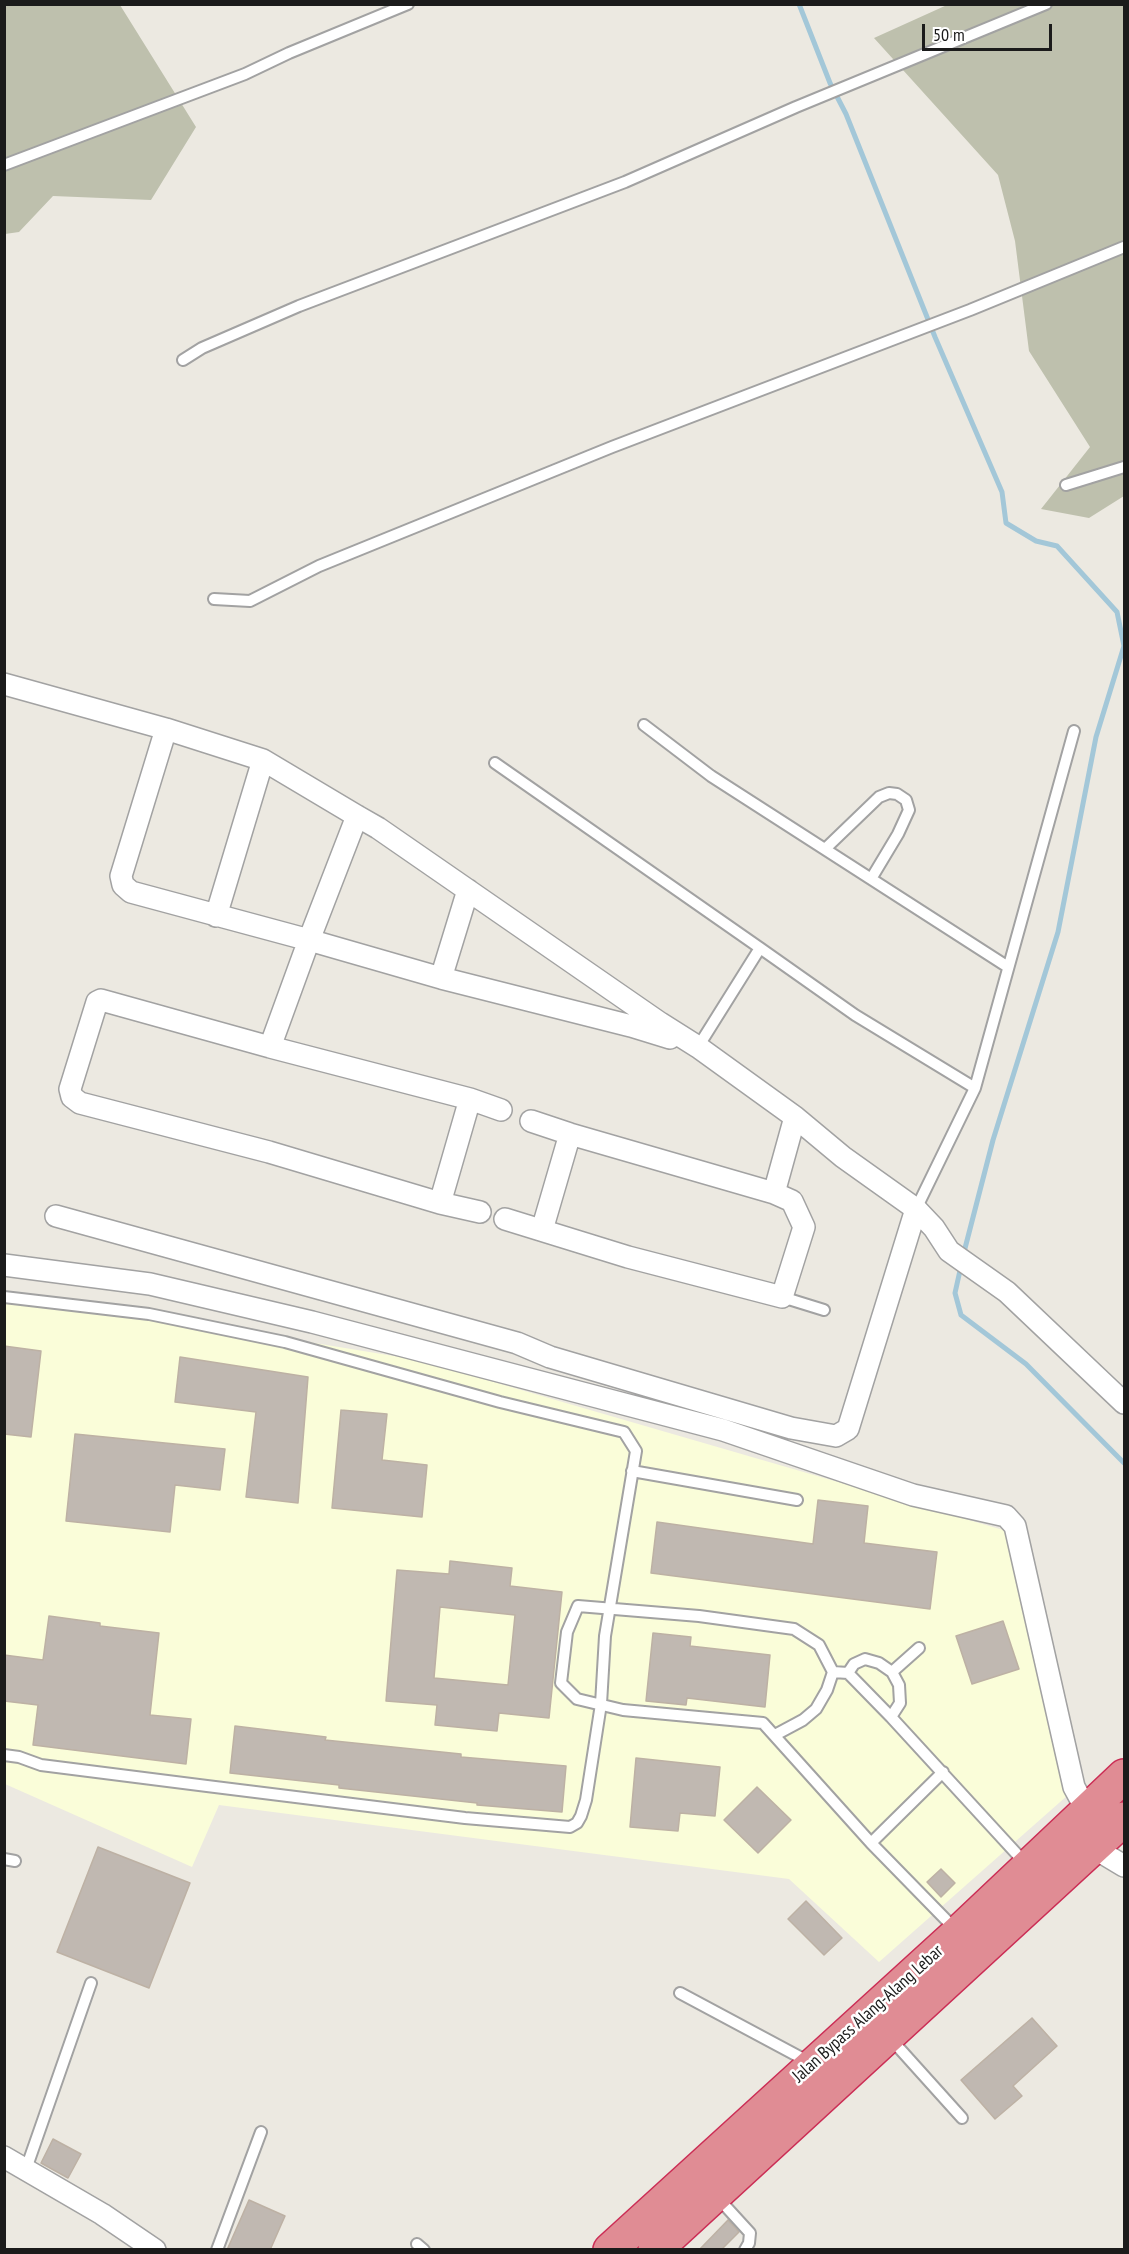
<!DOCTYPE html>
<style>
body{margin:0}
#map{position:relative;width:1129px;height:2254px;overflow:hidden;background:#ece9e1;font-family:"PT Sans Narrow",sans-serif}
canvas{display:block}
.frame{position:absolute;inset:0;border:6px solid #1b1b1b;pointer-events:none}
.scale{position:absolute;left:922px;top:24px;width:130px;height:27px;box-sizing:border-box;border:3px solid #1b1b1b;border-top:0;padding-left:8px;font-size:18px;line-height:21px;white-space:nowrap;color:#1b1b1b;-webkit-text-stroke:4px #fff;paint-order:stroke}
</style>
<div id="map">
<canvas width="1129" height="2254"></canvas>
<div class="frame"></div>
<div class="scale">50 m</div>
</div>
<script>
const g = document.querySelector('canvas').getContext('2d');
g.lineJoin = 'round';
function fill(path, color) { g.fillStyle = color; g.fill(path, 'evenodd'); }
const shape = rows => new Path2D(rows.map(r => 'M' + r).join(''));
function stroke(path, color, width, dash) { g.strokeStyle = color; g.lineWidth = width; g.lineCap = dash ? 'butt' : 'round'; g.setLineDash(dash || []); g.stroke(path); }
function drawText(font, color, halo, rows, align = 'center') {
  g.font = font + ' "PT Sans Narrow",sans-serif'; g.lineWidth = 5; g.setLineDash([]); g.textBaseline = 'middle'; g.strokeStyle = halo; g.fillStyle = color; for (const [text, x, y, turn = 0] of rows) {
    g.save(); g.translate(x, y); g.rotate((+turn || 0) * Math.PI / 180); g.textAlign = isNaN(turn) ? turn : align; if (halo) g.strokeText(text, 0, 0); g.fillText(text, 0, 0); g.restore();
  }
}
fill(shape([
 [4,1292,418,1360,1010,1532,1068,1795,879,1962,789,1879,219,1805,192,1867,5,1784]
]), '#fafdd9');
fill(shape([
 [4,5,120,5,196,127,151,200,53,196,19,232,5,234],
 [947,5,1124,5,1124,496,1089,518,1041,509,1090,447,1029,351,1015,241,998,175,874,38]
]), '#bec0ad');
stroke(shape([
 [799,4,830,83,846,114,935,337,1002,492,1006,523,1036,541,1057,546,1117,612,1124,646,1096,737,1058,932,993,1140,963,1256],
 [961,1266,955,1293,961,1315,1026,1364,1124,1463]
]), '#a3c7d8', 5);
const building = shape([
 [4,1346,41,1351,31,1437,4,1434,4,1346],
 [180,1357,308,1377,298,1503,246,1497,256,1412,175,1402,180,1357],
 [341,1410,387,1414,382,1460,427,1465,422,1517,332,1508,341,1410],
 [75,1434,225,1449,220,1490,175,1485,170,1532,66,1521,75,1434],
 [818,1500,868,1506,864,1543,937,1552,930,1609,651,1573,657,1522,813,1544,818,1500],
 [450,1561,512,1568,510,1586,562,1592,549,1718,499,1713,497,1731,435,1725,437,1705,386,1701,397,1570,449,1574,450,1561],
 [440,1607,515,1615,508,1685,434,1678,440,1607],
 [49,1616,100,1623,100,1626,159,1633,150,1715,191,1719,186,1764,33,1745,38,1705,4,1701,4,1655,43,1660,49,1616],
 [1003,1621,1019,1669,972,1684,956,1636,1003,1621],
 [653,1633,691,1637,690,1646,770,1655,765,1707,687,1698,686,1705,646,1701,653,1633],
 [235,1726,326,1737,325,1740,461,1754,461,1757,566,1766,562,1812,477,1805,477,1803,339,1788,339,1785,230,1773,235,1726],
 [636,1758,720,1767,715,1816,680,1813,678,1831,630,1827,636,1758],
 [757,1787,791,1820,758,1853,724,1820,757,1787],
 [98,1847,190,1883,149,1988,57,1952,98,1847],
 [941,1869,955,1883,941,1897,927,1882,941,1869],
 [806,1901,842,1938,824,1955,788,1919,806,1901],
 [1032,2018,1057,2046,1013,2086,1022,2096,995,2119,961,2080,1032,2018],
 [53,2139,81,2154,68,2178,41,2163,53,2139],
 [249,2200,285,2216,270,2250,227,2250,249,2200],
 [728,2220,739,2232,721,2250,699,2250,728,2220]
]);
fill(building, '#c0b8b1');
stroke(building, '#bdb1a4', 1.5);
const lane = shape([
 [4,165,245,74,289,53,408,4],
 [183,360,202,348,299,306,625,182,796,107,1046,4],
 [1066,485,1124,467],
 [214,599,250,601,319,566,612,447,970,310,1124,247],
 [644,725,711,776,1008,967],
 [495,763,760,948],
 [825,849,879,797,889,793,897,794,906,800,909,810,898,834,871,879],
 [698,1047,760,948,855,1015,975,1088,916,1209],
 [975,1088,1074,731],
 [4,1297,149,1314,285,1342,500,1402,624,1432,636,1451,605,1636,601,1704,586,1800,581,1816,577,1823,570,1827,465,1818,207,1786,41,1765,19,1757,4,1755],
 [782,1297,824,1310],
 [632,1471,797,1500],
 [833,1672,819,1645,794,1629,699,1616,578,1606,567,1632,561,1683,577,1699,623,1710,763,1723,871,1843,956,1930],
 [892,1672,919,1648],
 [848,1673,854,1664,865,1659,879,1663,892,1672,899,1685,900,1703,891,1717],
 [775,1735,803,1720,816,1709,827,1690,833,1672,848,1673,891,1717,1026,1864],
 [871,1843,943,1772],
 [4,1859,15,1861],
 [680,1993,809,2062],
 [890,2038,962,2118],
 [26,2169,91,1983],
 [718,2198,750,2233,749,2243,745,2250],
 [417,2244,424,2250],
 [217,2250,261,2132]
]);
const street = shape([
 [4,684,166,729],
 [357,816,309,940,131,892,123,885,121,876,166,729,263,760,357,816,378,828,660,1023,698,1047,795,1117,843,1157,916,1209,934,1228,949,1251,1007,1292,1124,1403],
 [216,916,263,760],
 [441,978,468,890],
 [270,1047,101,1000,97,1002,70,1089,72,1097,80,1103,269,1152,440,1203,480,1212],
 [501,1110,470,1099,270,1047,309,940,441,978,631,1026,670,1038],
 [531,1121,570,1134,774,1193,795,1117],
 [440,1203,470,1099],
 [56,1216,517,1343,550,1357,791,1428,836,1436,848,1429,916,1209],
 [505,1219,628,1257,782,1297,804,1227,792,1201,774,1193],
 [542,1230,570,1134],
 [4,1265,150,1284,312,1322,723,1430,913,1495,1006,1516,1015,1526,1074,1787,1087,1811],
 [1094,1848,1124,1866],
 [4,2157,102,2214,155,2250]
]);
const highway = shape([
 [610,2250,958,1933,1124,1776],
 [655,2250,1124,1819]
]);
stroke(lane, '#a2a2a2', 14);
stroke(street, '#a2a2a2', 24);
stroke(highway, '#cb2d55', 36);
stroke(lane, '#fff', 10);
stroke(street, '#fff', 21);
stroke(highway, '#e08c94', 33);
drawText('18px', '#1b1b1b', '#fff', [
 ["Jalan Bypass Alang-Alang Lebar",868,2014,-42]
]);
</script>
